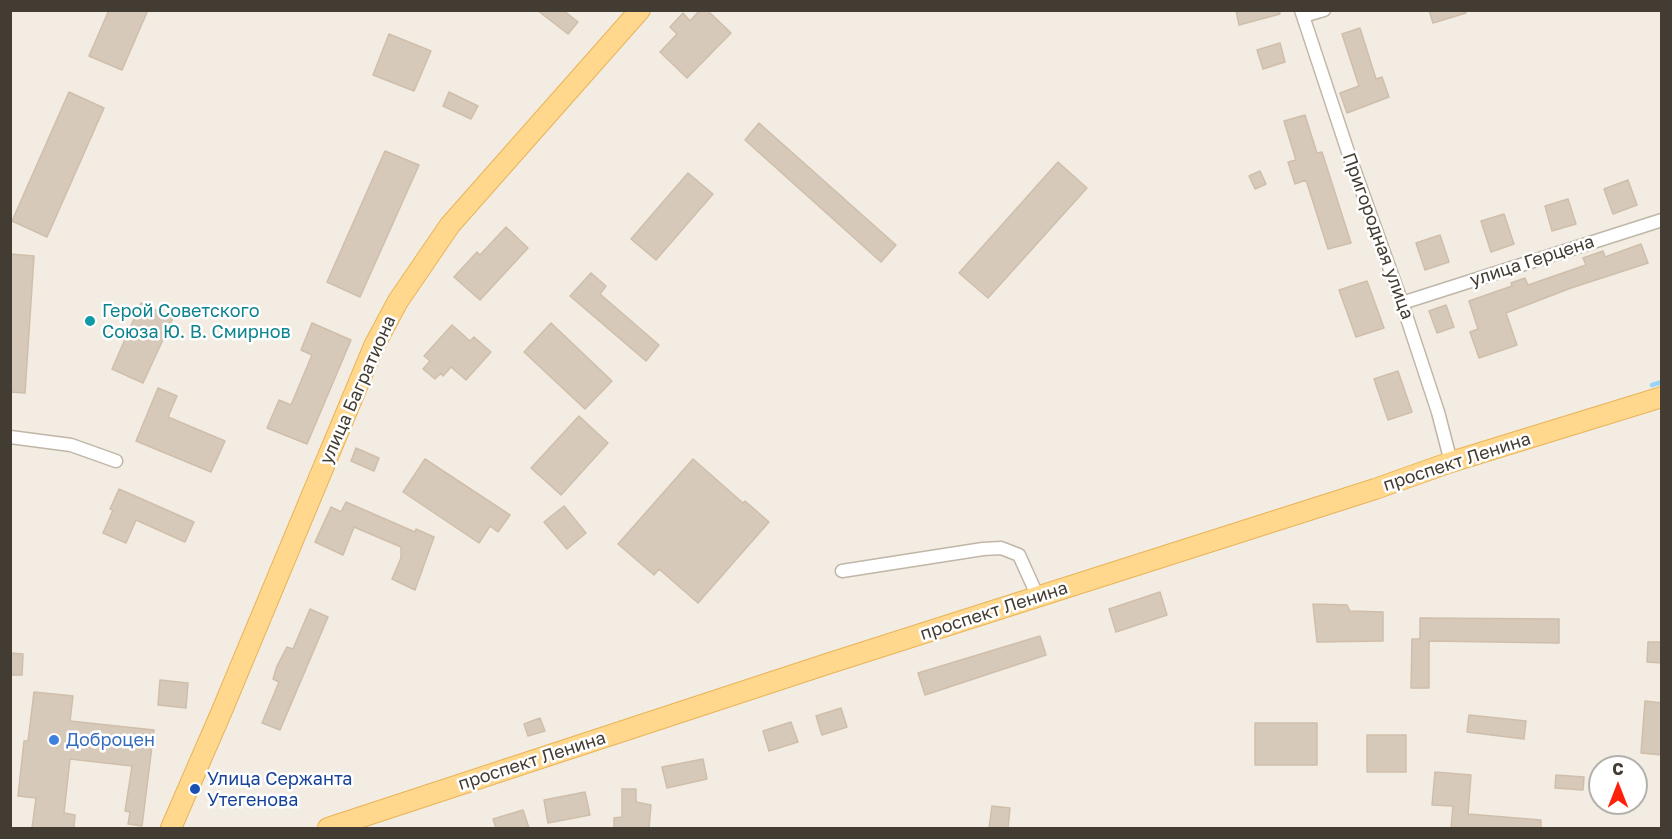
<!DOCTYPE html>
<meta charset="utf-8">
<style>
body{margin:0}
#map{position:relative;width:1672px;height:839px;overflow:hidden;background:#f2ece2;font-family:"Golos Text",sans-serif}
canvas{display:block}
.frame{position:absolute;inset:0;border:12px solid #433c32;pointer-events:none}
.north{position:absolute;left:1588px;top:755px;width:60px;height:60px;box-sizing:border-box;background:#fff;border:2px solid #b4b1ad;border-radius:50%;rotate:0deg;font-size:16px;font-weight:700;line-height:24px;text-align:center;color:#433c32}
.north::after{content:'';display:block;margin:auto;width:21px;height:27px;background:#ff200b;clip-path:polygon(50% 0,100% 100%,50% 72%,0 100%)}
</style>
<div id="map">
<canvas width="1672" height="839"></canvas>
<div class="frame"></div>
<div class="north">С</div>
</div>
<script>
const g = document.querySelector('canvas').getContext('2d');
g.lineJoin = 'round';
const shape = rows => new Path2D(rows.map(r => 'M' + r).join(''));
function stroke(path, color, width, dash) { g.strokeStyle = color; g.lineWidth = width; g.lineCap = dash ? 'butt' : 'round'; g.setLineDash(dash || []); g.stroke(path); }
function fill(path, color) { g.fillStyle = color; g.fill(path, 'evenodd'); }
function drawText(font, color, halo, rows, align = 'center') {
  g.font = font + ' "Golos Text",sans-serif'; g.lineWidth = 5; g.setLineDash([]); g.textBaseline = 'middle'; g.strokeStyle = halo; g.fillStyle = color; for (const [text, x, y, turn = 0] of rows) {
    g.save(); g.translate(x, y); g.rotate((+turn || 0) * Math.PI / 180); g.textAlign = isNaN(turn) ? turn : align; if (halo) g.strokeText(text, 0, 0); g.fillText(text, 0, 0); g.restore();
  }
}
stroke(shape([
 [1652,385,1662,382]
]), '#99d4f3', 4.5);
const building = shape([
 [109,10,148,10,122,70,89,56,109,10],
 [537,10,563,10,578,22,568,34,537,10],
 [700,10,707,10,731,33,687,78,660,52,677,34,670,27,683,13,690,21,700,10],
 [1236,10,1279,10,1280,14,1239,25,1236,10],
 [1429,10,1465,10,1466,13,1433,23,1429,10],
 [1360,28,1376,79,1382,77,1389,97,1347,113,1340,93,1359,86,1342,34,1360,28],
 [389,34,431,51,414,91,373,75,389,34],
 [1280,43,1285,62,1263,69,1257,50,1280,43],
 [69,92,104,108,47,237,12,221,69,92],
 [449,92,478,106,471,119,443,106,449,92],
 [1305,115,1317,153,1322,152,1351,243,1328,249,1306,180,1295,184,1288,162,1296,160,1284,121,1305,115],
 [759,123,896,245,881,262,745,140,759,123],
 [385,151,419,165,360,297,327,282,385,151],
 [1058,162,1087,188,988,298,959,273,1058,162],
 [1260,171,1266,184,1255,189,1249,176,1260,171],
 [688,173,713,194,656,260,631,239,688,173],
 [1628,180,1637,205,1613,214,1604,189,1628,180],
 [1568,199,1576,224,1552,231,1545,206,1568,199],
 [1504,214,1514,244,1491,252,1481,221,1504,214],
 [506,227,528,248,480,300,454,277,477,252,480,255,506,227],
 [1440,235,1449,262,1425,270,1416,243,1440,235],
 [1641,244,1648,263,1571,288,1506,313,1517,345,1479,358,1470,332,1478,329,1469,301,1512,286,1511,283,1525,278,1528,285,1586,265,1583,258,1603,251,1605,257,1641,244],
 [10,254,34,256,25,393,10,392,10,254],
 [591,273,606,286,600,294,659,345,646,361,570,296,591,273],
 [1367,281,1384,328,1356,337,1339,290,1367,281],
 [141,303,173,318,143,383,112,369,141,303],
 [1446,305,1454,327,1437,333,1429,311,1446,305],
 [312,323,351,340,307,444,267,428,279,400,291,405,312,355,301,350,312,323],
 [551,323,612,381,585,409,524,352,551,323],
 [452,325,470,341,474,337,491,352,466,380,451,367,443,376,441,373,435,379,423,369,430,361,424,356,452,325],
 [1398,371,1412,412,1388,420,1374,379,1398,371],
 [158,388,177,396,168,417,225,441,211,472,136,441,158,388],
 [579,416,608,443,561,495,531,468,579,416],
 [356,448,379,458,374,471,351,461,356,448],
 [425,459,510,515,498,532,490,526,479,543,403,492,425,459],
 [693,459,743,503,745,501,769,522,698,603,659,569,654,575,618,544,693,459],
 [119,489,194,522,185,542,136,520,126,543,103,533,113,510,110,509,119,489],
 [346,502,415,532,416,529,434,537,415,590,392,579,401,558,401,547,354,527,343,555,315,542,331,507,341,512,346,502],
 [564,506,586,533,567,549,544,522,564,506],
 [1160,592,1167,615,1116,632,1109,609,1160,592],
 [1313,604,1347,605,1350,611,1383,612,1383,641,1317,642,1313,604],
 [310,609,328,617,280,730,262,723,279,682,273,679,277,666,287,647,293,649,310,609],
 [1420,618,1559,619,1559,643,1429,641,1429,688,1411,688,1412,639,1420,639,1420,618],
 [1040,636,1046,655,925,695,918,673,1040,636],
 [1648,642,1662,642,1662,663,1647,662,1648,642],
 [10,653,23,654,22,675,10,675,10,653],
 [160,680,188,683,186,708,158,705,160,680],
 [34,692,73,696,70,721,154,730,142,826,128,824,130,812,125,811,132,766,70,759,64,813,75,815,74,828,32,828,36,798,18,796,24,741,28,741,34,692],
 [1645,701,1662,703,1662,755,1641,753,1645,701],
 [841,708,847,727,822,735,816,716,841,708],
 [1469,715,1526,721,1524,739,1467,732,1469,715],
 [540,718,545,731,528,736,524,724,540,718],
 [791,722,798,742,769,751,763,731,791,722],
 [1255,723,1317,723,1317,765,1255,765,1255,723],
 [1367,735,1406,735,1406,772,1367,772,1367,735],
 [703,759,707,779,667,788,662,767,703,759],
 [1435,772,1471,775,1468,814,1541,820,1541,828,1451,828,1453,806,1432,805,1435,772],
 [1556,775,1584,777,1583,790,1555,788,1556,775],
 [622,789,636,789,636,802,651,805,649,828,614,828,614,818,622,817,622,789],
 [585,792,590,815,548,823,544,800,585,792],
 [992,806,1010,808,1008,828,989,828,992,806],
 [523,810,529,828,496,828,493,819,523,810]
]);
fill(building, '#d7c9ba');
stroke(building, '#cfbeaa', 1.5);
const minor = shape([
 [1301,10,1349,155,1402,303,1438,412,1451,462],
 [1303,16,1324,10],
 [1402,303,1662,220],
 [10,437,71,445,116,461],
 [842,571,983,549,1001,548,1019,555,1038,597]
]);
const primary = shape([
 [171,828,221,713,374,346,398,301,450,225,640,10],
 [328,828,830,663,1375,489,1451,462,1662,397]
]);
stroke(minor, '#c0b6a7', 15);
stroke(primary, '#e9b458', 22);
stroke(minor, '#fff', 12);
stroke(primary, '#ffd78d', 20);
for (const [x, y, r, color] of [
 [90,321,6,"#0f9aa8"],
 [54,740,6,"#3f7fe0"],
 [195,789,6,"#1a4fb4"]
]) { const dot = new Path2D(); dot.arc(x, y, r, 0, 2 * Math.PI); g.fillStyle = color; g.fill(dot); stroke(dot, '#fff', 2); }
drawText('18px', '#433c32', '#fff', [
 ["Пригородная улица",1378,236,70],
 ["улица Герцена",1532,261,-18],
 ["улица Багратиона",358,390,-66],
 ["проспект Ленина",1457,462,-18],
 ["проспект Ленина",994,611,-18],
 ["проспект Ленина",532,761,-18]
]);
drawText('18px', '#0d838f', '#fff', [
 ["Герой Советского",102,311],
 ["Союза Ю. В. Смирнов",102,332]
], 'left');
drawText('18px', '#366cbe', '#fff', [
 ["Доброцен",66,740]
], 'left');
drawText('18px', '#164399', '#fff', [
 ["Улица Сержанта",207,779],
 ["Утегенова",207,800]
], 'left');
</script>
